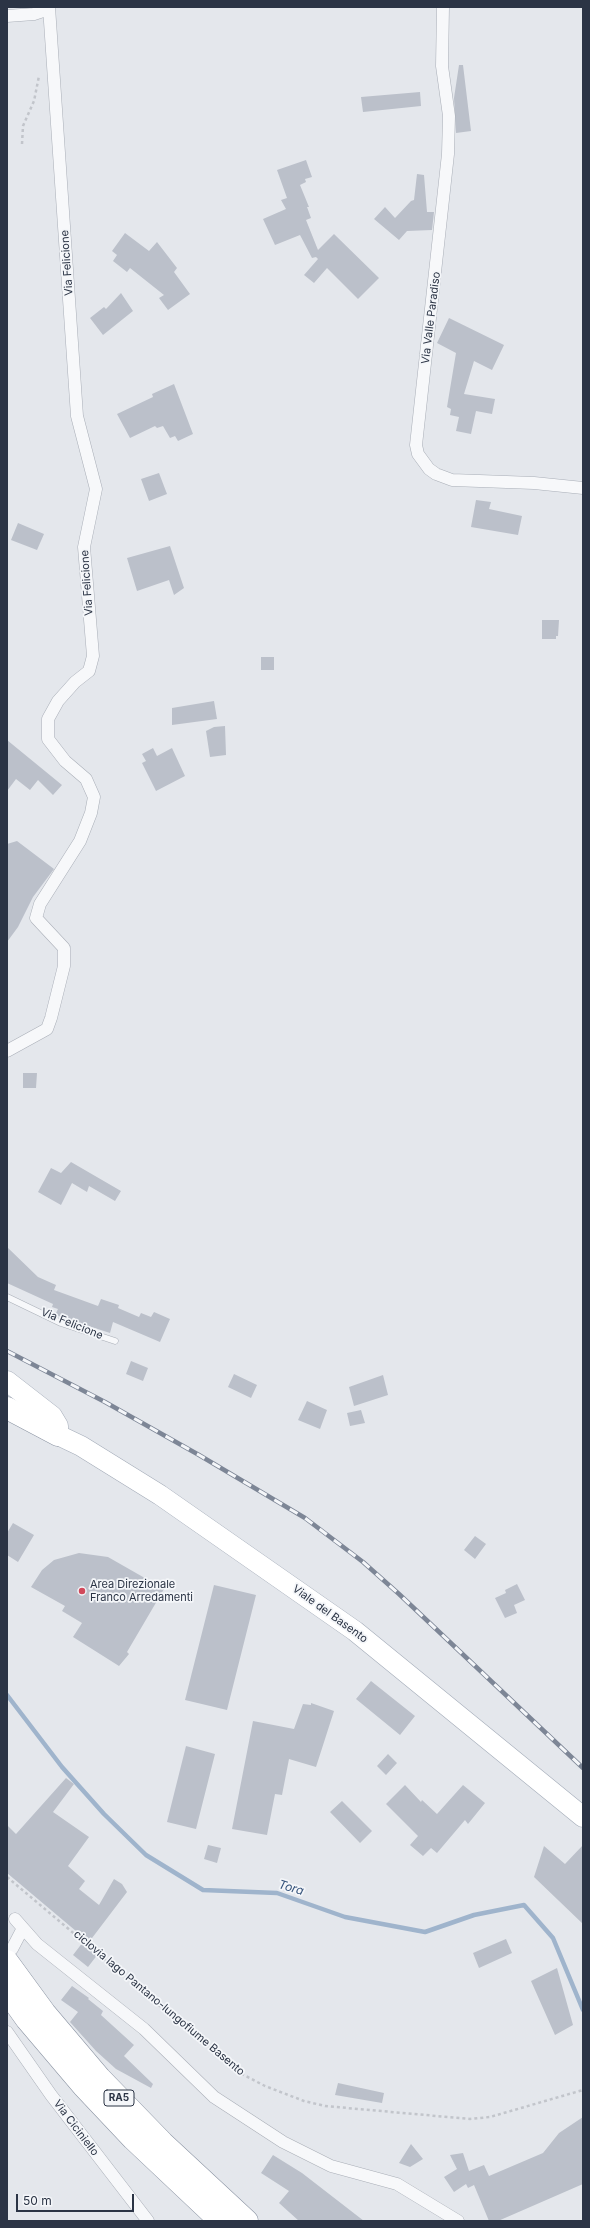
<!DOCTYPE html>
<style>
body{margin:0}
#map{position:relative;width:590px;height:2228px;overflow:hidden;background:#e4e7ec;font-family:Inter,sans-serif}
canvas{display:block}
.frame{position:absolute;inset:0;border:8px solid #2b3445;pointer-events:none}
.scale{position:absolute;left:16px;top:2194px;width:118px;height:18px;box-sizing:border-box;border:2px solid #2b3445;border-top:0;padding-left:5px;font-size:12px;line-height:14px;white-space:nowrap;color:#2b3445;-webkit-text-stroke:3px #f4f6f9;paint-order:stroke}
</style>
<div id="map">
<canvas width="590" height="2228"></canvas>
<div class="frame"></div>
<div class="scale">50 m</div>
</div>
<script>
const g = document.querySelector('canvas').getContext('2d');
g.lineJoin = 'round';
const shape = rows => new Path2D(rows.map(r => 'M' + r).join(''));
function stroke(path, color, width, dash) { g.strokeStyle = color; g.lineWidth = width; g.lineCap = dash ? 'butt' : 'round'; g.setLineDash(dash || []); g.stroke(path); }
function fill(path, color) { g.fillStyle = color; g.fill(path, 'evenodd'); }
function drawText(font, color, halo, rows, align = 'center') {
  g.font = font + ' Inter,sans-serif'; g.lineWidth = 3.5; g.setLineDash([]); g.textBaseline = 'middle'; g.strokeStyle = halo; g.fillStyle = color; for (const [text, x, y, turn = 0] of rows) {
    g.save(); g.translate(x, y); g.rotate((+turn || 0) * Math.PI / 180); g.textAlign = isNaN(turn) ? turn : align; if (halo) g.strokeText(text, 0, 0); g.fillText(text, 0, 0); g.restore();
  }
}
stroke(shape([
 [7,1695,62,1767,104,1814,146,1855,203,1890,277,1893,345,1917,425,1932,474,1915,524,1905,553,1938,583,2010]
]), '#9fb4cc', 4.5);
fill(shape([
 [459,65,463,65,471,131,456,133,454,98],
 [420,92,421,106,363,112,361,97],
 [306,160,312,177,305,179,306,182,300,185,309,207,307,207,311,218,306,220,318,250,334,234,379,278,358,299,327,268,314,283,304,275,318,259,316,257,312,258,300,235,275,245,263,219,286,209,281,200,287,198,277,170],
 [417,174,424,175,427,212,434,212,432,230,407,231,399,240,374,219,385,207,395,218,411,201,414,200],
 [125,233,149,251,157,242,177,268,174,272,190,294,168,310,159,298,164,295,130,268,127,272,113,261,117,255,112,251],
 [121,293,133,311,103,335,90,318,104,307,106,309],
 [449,318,504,345,492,370,474,361,464,394,495,399,492,414,476,411,471,434,456,431,459,417,450,415,451,409,447,407,456,353,437,343],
 [174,384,193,434,178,441,175,436,170,438,163,426,157,428,155,426,130,438,117,414,153,397,152,394],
 [159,473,167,494,149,501,141,479],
 [476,500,491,502,489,509,522,516,518,535,471,527],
 [18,523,44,534,37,550,11,540],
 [170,546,184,588,174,595,169,580,137,591,127,558],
 [542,620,559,620,558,636,556,636,556,639,542,639],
 [261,657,274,657,274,670,261,670],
 [214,701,217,719,172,725,172,708],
 [225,726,226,755,210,757,206,731,214,727],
 [7,740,62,785,53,795,38,780,30,790,16,779,7,791],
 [153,748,157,756,172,748,185,776,156,791,142,763,146,761,142,754],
 [17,841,54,869,33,897,18,927,7,942,7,844],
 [23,1073,37,1073,36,1088,23,1088],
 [71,1162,121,1191,115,1201,89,1186,87,1192,72,1183,61,1205,38,1192,51,1168,61,1173],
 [7,1247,38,1277,56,1285,54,1290,98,1306,101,1299,119,1305,118,1308,139,1317,141,1313,151,1317,154,1312,170,1319,160,1342,113,1322,110,1333,55,1315,58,1309,52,1307,53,1304,7,1283],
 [131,1361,148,1368,143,1381,126,1374],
 [234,1374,257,1385,251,1398,228,1387],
 [383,1375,388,1395,354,1406,349,1387],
 [307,1401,327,1410,320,1429,298,1420],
 [361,1410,365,1423,350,1426,347,1413],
 [13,1523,34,1535,18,1562,7,1555,7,1533],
 [475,1536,486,1544,475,1559,464,1550],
 [79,1553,108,1557,164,1589,127,1652,129,1654,119,1666,73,1637,82,1623,62,1611,65,1606,31,1587,42,1570,54,1560],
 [517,1584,525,1600,514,1605,517,1613,505,1618,495,1598,506,1593,505,1590],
 [214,1585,256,1595,227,1710,185,1700],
 [371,1681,415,1716,400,1735,356,1699],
 [311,1703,334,1711,316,1767,289,1759,282,1795,275,1794,267,1835,232,1829,253,1721,294,1729,303,1704,311,1705],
 [186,1746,215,1754,196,1829,167,1822],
 [388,1754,397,1763,386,1775,377,1766],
 [66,1778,74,1784,53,1812,89,1837,68,1866,85,1881,79,1889,99,1905,114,1879,122,1884,127,1892,89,1942,7,1873,7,1825,16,1834],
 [405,1785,421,1802,422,1800,437,1814,463,1785,485,1803,468,1824,465,1820,437,1853,431,1848,423,1856,410,1845,418,1836,386,1804],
 [342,1801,372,1831,360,1843,330,1812],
 [208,1845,221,1848,217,1863,204,1859],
 [583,1845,583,1924,534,1877,544,1846,565,1864],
 [506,1939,512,1953,479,1968,473,1953],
 [83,1942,98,1954,88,1967,73,1955],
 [557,1968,573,2025,555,2035,531,1981],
 [72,1986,89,1998,88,1999,103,2011,101,2015,134,2045,124,2056,153,2084,151,2088,116,2069,96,2051,70,2022,78,2012,61,2000],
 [338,2083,384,2093,382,2103,335,2095],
 [583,2117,583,2184,498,2221,489,2221,474,2185,468,2188,466,2184,454,2192,444,2177,457,2169,450,2155,463,2153,469,2171,484,2165,489,2176,543,2153,559,2133],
 [411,2144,423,2159,410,2167,399,2163],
 [273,2155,302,2173,364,2221,299,2221,279,2203,289,2191,261,2173]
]), '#bbc0ca');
const lane = shape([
 [7,1297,61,1323,115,1341]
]);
const street = shape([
 [443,7,442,66,449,116,448,154,416,445,418,454,429,469,436,474,452,480,534,483,583,488],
 [7,16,34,14,49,9],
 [7,1051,47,1029,51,1018,64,966,64,948,36,918,40,904,80,841,91,813,94,797,86,779,65,761,48,739,48,719,58,701,75,682,89,671,93,656,84,547,96,489,77,416,49,7],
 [15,1919,37,1944,144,2029,214,2097,283,2142,331,2166,397,2184,458,2221],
 [12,1949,23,1928],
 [7,2032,51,2095,148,2221]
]);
const primary = shape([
 [7,1381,52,1416,58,1426,58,1435,81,1446,160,1495,355,1631,583,1817]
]);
const highway = shape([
 [7,1408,58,1435],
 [7,1961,45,2013,100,2078,163,2143,247,2221],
 [7,1992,27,2020,83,2086,133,2139,220,2221]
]);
stroke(lane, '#a9aeb7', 7);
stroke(street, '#a9aeb7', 13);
stroke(primary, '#a3abb8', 21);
stroke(highway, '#8b94a3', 23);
stroke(shape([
 [22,144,23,126,34,101,39,76],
 [7,1877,238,2072,265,2086,304,2101,325,2106,470,2119,490,2117,583,2090]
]), '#c2c5cb', 2.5, [3, 3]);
stroke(lane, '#f7f8fa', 6);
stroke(street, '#f7f8fa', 12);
stroke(primary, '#fff', 20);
stroke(highway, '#fff', 22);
const rail = shape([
 [7,1351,105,1402,199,1455,305,1518,363,1562,399,1594,583,1768]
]);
stroke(rail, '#7d8696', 4.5);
stroke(rail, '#f4f6f9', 3, [9]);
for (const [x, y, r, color] of [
 [82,1591,4,"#d1495b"]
]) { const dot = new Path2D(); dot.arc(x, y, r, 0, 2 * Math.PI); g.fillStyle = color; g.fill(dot); stroke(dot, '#f4f6f9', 1.5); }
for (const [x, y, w] of [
 [119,2098,30]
]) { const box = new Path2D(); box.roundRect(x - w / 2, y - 8, w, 16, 3); g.fillStyle = '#f4f6f9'; g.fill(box); stroke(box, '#2b3445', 1); }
drawText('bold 10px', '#2b3445', null, [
 ["RA5",119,2098]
]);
drawText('11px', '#2b3445', '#f4f6f9', [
 ["Via Felicione",67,263,-94],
 ["Via Valle Paradiso",431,318,-83],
 ["Via Felicione",87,583,-94],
 ["Via Felicione",72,1324,22],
 ["Viale del Basento",330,1614,36],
 ["ciclovia lago Pantano-lungofiume Basento",159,2003,40],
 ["Via Ciciniello",76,2128,53]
]);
drawText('11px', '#2b3445', '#f4f6f9', [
 ["Area Direzionale",90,1585],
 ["Franco Arredamenti",90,1598]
], 'left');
drawText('italic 12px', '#34527a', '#f4f6f9', [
 ["Tora",291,1888,17]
]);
</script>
